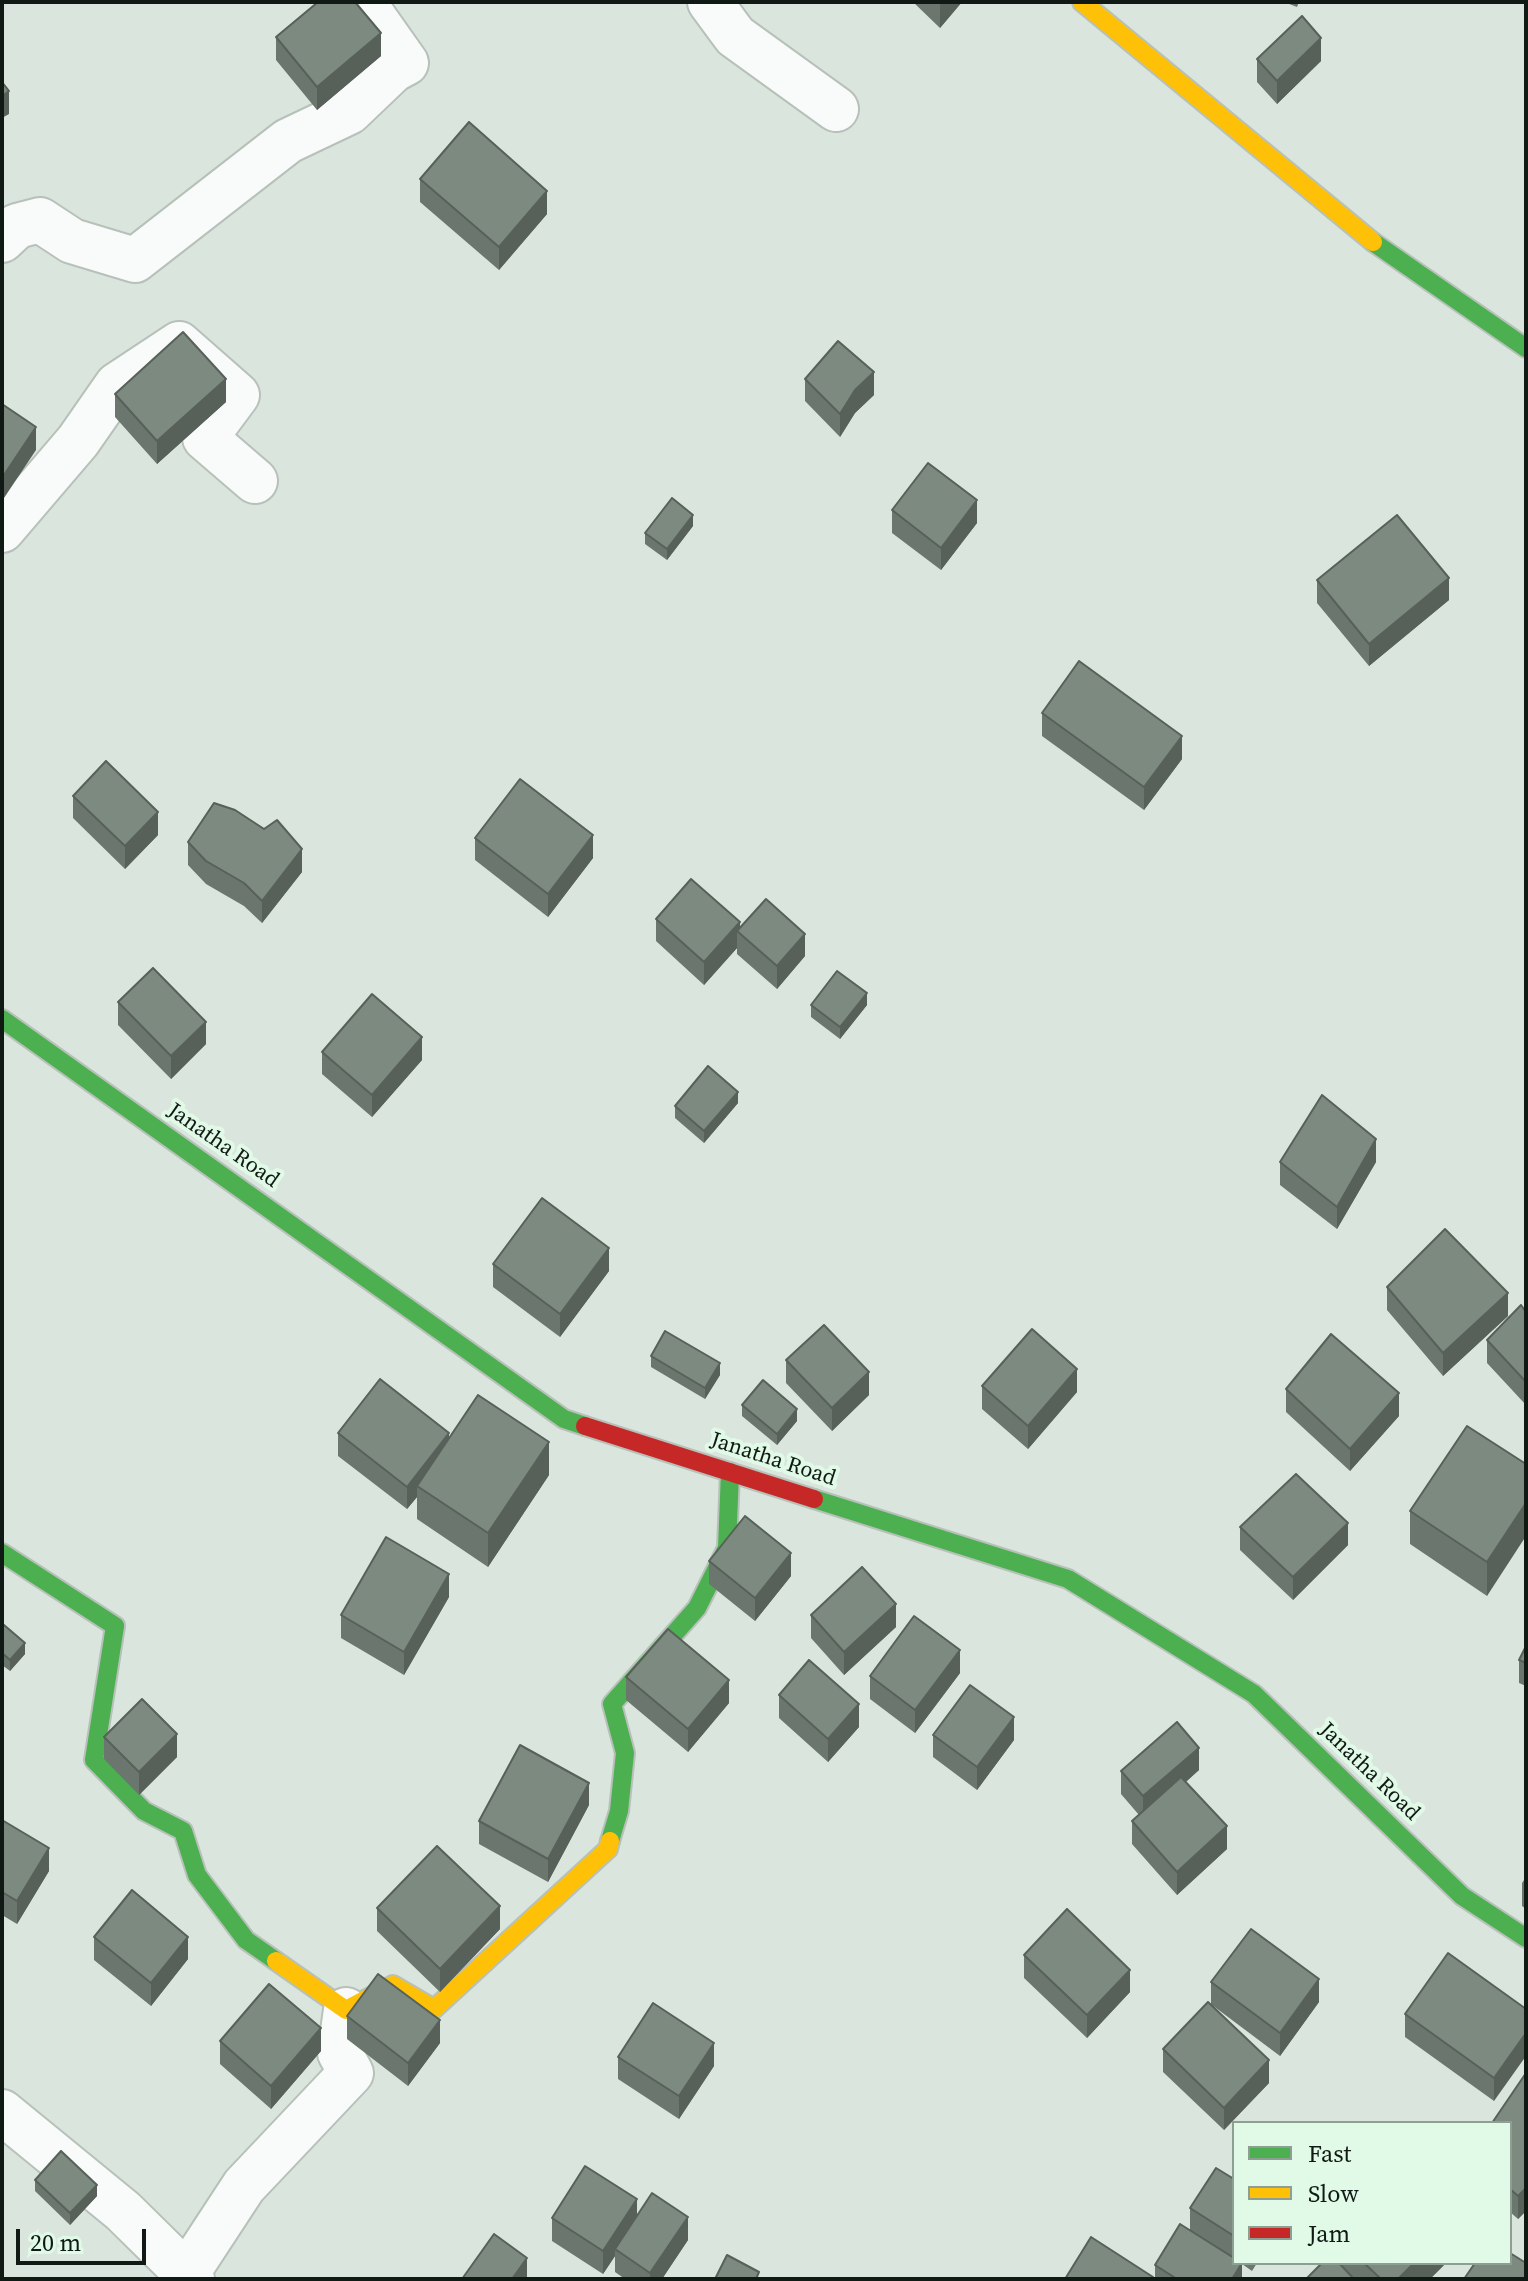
<!DOCTYPE html>
<style>
body{margin:0}
#map{position:relative;width:1528px;height:2281px;overflow:hidden;background:#dae6dd;font-family:"Source Serif 4",serif}
canvas{display:block}
.frame{position:absolute;inset:0;border:4px solid #101913;pointer-events:none}
.legend{position:absolute;left:1232px;top:2121px;width:280px;height:144px;box-sizing:border-box;background:#e1f9e7;border:2px solid #8d9f92;margin:0;padding:10px 14px;list-style:none;font-size:24px;color:#101913}
.legend li{display:flex;align-items:center;gap:16px;height:40px}
.legend b{width:40px;border:2px solid #8d9f92}
.scale{position:absolute;left:16px;top:2229px;width:130px;height:36px;box-sizing:border-box;border:4px solid #101913;border-top:0;padding-left:10px;font-size:24px;line-height:28px;white-space:nowrap;color:#101913;-webkit-text-stroke:6px #e1f9e7;paint-order:stroke}
</style>
<div id="map">
<canvas width="1528" height="2281"></canvas>
<div class="frame"></div>
<ul class="legend">
<li><b style="height:10px;background:#4caf50"></b>Fast</li>
<li><b style="height:10px;background:#ffc107"></b>Slow</li>
<li><b style="height:10px;background:#c62828"></b>Jam</li>
</ul>
<div class="scale">20 m</div>
</div>
<script>
const g = document.querySelector('canvas').getContext('2d');
g.lineJoin = 'round';
const shape = rows => new Path2D(rows.map(r => 'M' + r).join(''));
function stroke(path, color, width, dash) { g.strokeStyle = color; g.lineWidth = width; g.lineCap = dash ? 'butt' : 'round'; g.setLineDash(dash || []); g.stroke(path); }
function fill(path, color) { g.fillStyle = color; g.fill(path, 'evenodd'); }
function drawText(font, color, halo, rows, align = 'center') {
  g.font = font + ' "Source Serif 4",serif'; g.lineWidth = 8; g.setLineDash([]); g.textBaseline = 'middle'; g.strokeStyle = halo; g.fillStyle = color; for (const [text, x, y, turn = 0] of rows) {
    g.save(); g.translate(x, y); g.rotate((+turn || 0) * Math.PI / 180); g.textAlign = isNaN(turn) ? turn : align; if (halo) g.strokeText(text, 0, 0); g.fillText(text, 0, 0); g.restore();
  }
}
const street = shape([
 [710,2,735,36,836,109],
 [2,240,17,226,40,220,72,241,135,260,288,141,349,112,393,70,406,63,363,2],
 [2,530,78,441,117,385,179,344,237,395,205,438,255,481],
 [2,2112,123,2211,192,2279],
 [187,2273,244,2186,351,2073,340,2053,346,2010]
]);
const fast = shape([
 [1373,242,1526,348],
 [2,1019,564,1419,585,1426],
 [814,1499,1068,1579,1254,1694,1462,1896,1526,1938],
 [2,1553,115,1626,94,1760,144,1811,183,1831,197,1875,246,1940,276,1961],
 [610,1841,619,1811,625,1753,612,1704,697,1608,727,1548,730,1472]
]);
const slow = shape([
 [1082,2,1373,242],
 [276,1961,346,2010,393,1985,434,2009,608,1849,610,1841]
]);
const jam = shape([
 [585,1426,814,1499]
]);
stroke(street, '#b7c1b9', 48);
stroke(fast, '#b7c1b9', 22);
stroke(slow, '#b7c1b9', 22);
stroke(jam, '#b7c1b9', 22);
stroke(street, '#f9fbfa', 44);
stroke(fast, '#4caf50', 18);
stroke(slow, '#ffc107', 18);
stroke(jam, '#c62828', 18);
fill(shape([
 [913,2,962,2,940,28],
 [1284,2,1299,2,1297,7],
 [276,37,381,56,317,110,276,60],
 [1257,59,1321,61,1277,104,1257,82],
 [420,179,547,214,499,270,420,202],
 [805,379,874,395,855,413,840,437,805,401],
 [115,394,226,402,157,464,115,417],
 [892,510,977,523,941,570,892,533],
 [693,526,667,560,645,544,645,533],
 [1317,580,1449,600,1369,666,1317,603],
 [1042,713,1182,759,1144,810,1042,736],
 [73,796,158,835,125,869,73,818],
 [475,838,593,858,548,917,475,860],
 [188,842,302,872,262,923,244,906,206,884,188,865],
 [656,919,740,929,805,956,777,989,737,954,737,948,704,985,656,941],
 [118,1002,206,1044,171,1079,118,1025],
 [811,1005,867,1005,840,1039,811,1017],
 [322,1052,422,1060,372,1117,322,1074],
 [738,1103,704,1143,675,1118,675,1106],
 [1280,1162,1376,1162,1337,1229,1280,1185],
 [493,1264,609,1271,560,1337,493,1287],
 [1387,1287,1508,1316,1443,1376,1387,1310],
 [1526,1312,1526,1405,1487,1363,1487,1340],
 [651,1356,720,1375,705,1399,651,1367],
 [786,1360,869,1395,832,1431,786,1383],
 [982,1386,1077,1392,1028,1449,982,1409],
 [1286,1389,1399,1416,1350,1471,1286,1412],
 [742,1405,797,1421,777,1445,742,1416],
 [338,1433,449,1439,549,1475,488,1567,417,1519,417,1497,407,1509,338,1456],
 [1526,1464,1487,1596,1410,1544,1410,1511],
 [1240,1527,1348,1545,1293,1600,1240,1550],
 [709,1561,791,1576,755,1621,709,1584],
 [449,1597,404,1675,341,1638,341,1615],
 [811,1615,896,1627,844,1675,811,1638],
 [2,1628,25,1654,10,1671,2,1665],
 [1526,1646,1526,1686,1519,1683,1519,1660],
 [960,1673,915,1733,870,1699,870,1676],
 [626,1677,729,1703,688,1752,626,1700],
 [779,1695,859,1727,828,1762,779,1718],
 [933,1735,1014,1740,977,1790,933,1757],
 [104,1737,177,1757,139,1795,104,1759],
 [1199,1770,1186,1782,1227,1849,1177,1895,1132,1844,1132,1821,1139,1815,1121,1794,1121,1771],
 [589,1805,548,1882,479,1844,479,1821],
 [2,1820,49,1871,17,1924,2,1915],
 [1526,1877,1526,1909,1522,1906,1522,1883],
 [377,1908,500,1929,440,1992,377,1931],
 [94,1937,188,1959,151,2006,94,1960],
 [1024,1955,1130,1992,1087,2038,1024,1978],
 [1211,1982,1319,2002,1280,2056,1212,2005,1269,2083,1224,2130,1163,2072,1163,2049,1211,2005],
 [1526,2009,1494,2101,1405,2037,1405,2014],
 [347,2016,440,2043,408,2086,347,2039],
 [220,2041,321,2051,271,2109,220,2064],
 [618,2057,714,2066,679,2119,618,2079],
 [1526,2073,1526,2211,1518,2219,1510,2212,1510,2123],
 [1234,2179,1234,2263,1257,2263,1252,2271,1242,2264,1242,2279,1155,2279,1155,2265,1190,2230,1190,2208],
 [35,2180,97,2196,70,2225,35,2191],
 [552,2218,688,2240,662,2279,625,2279,615,2272,615,2256,603,2274,552,2241],
 [1322,2263,1446,2263,1430,2279,1306,2279]
]), '#6b776e');
fill(shape([
 [942,2,962,2,940,28,940,5],
 [381,33,381,56,317,110,317,87],
 [1321,38,1321,61,1277,104,1277,81],
 [9,91,9,114,2,118,2,96],
 [547,191,547,214,499,270,499,247],
 [874,372,874,395,855,413,840,437,840,414,855,390],
 [226,379,226,402,157,464,157,441],
 [36,427,36,450,2,501,2,478],
 [977,500,977,523,941,570,941,548],
 [693,515,693,526,667,560,667,549],
 [1449,578,1449,600,1369,666,1369,644],
 [1182,736,1182,759,1144,810,1144,787],
 [158,812,158,835,125,869,125,846],
 [593,835,593,858,548,917,548,894],
 [302,849,302,872,262,923,262,901],
 [740,922,740,934,737,931,737,948,704,985,704,962],
 [805,934,805,956,777,989,777,966],
 [867,993,867,1005,840,1039,840,1027],
 [206,1022,206,1044,171,1079,171,1056],
 [422,1037,422,1060,372,1117,372,1095],
 [738,1092,738,1103,704,1143,704,1131],
 [1376,1139,1376,1162,1337,1229,1337,1207],
 [609,1248,609,1271,560,1337,560,1314],
 [1508,1293,1508,1316,1443,1376,1443,1353],
 [720,1363,720,1375,705,1399,705,1388],
 [1077,1369,1077,1392,1028,1449,1028,1426],
 [869,1372,869,1395,832,1431,832,1408],
 [1399,1393,1399,1416,1350,1471,1350,1449],
 [797,1409,797,1421,777,1445,777,1434],
 [449,1433,449,1456,417,1486,417,1497,407,1509,407,1487],
 [549,1442,549,1475,488,1567,488,1533],
 [1526,1503,1526,1536,1487,1596,1487,1562],
 [1348,1523,1348,1545,1293,1600,1293,1577],
 [791,1553,791,1576,755,1621,755,1598],
 [449,1574,449,1597,404,1675,404,1652],
 [896,1604,896,1627,844,1675,844,1652],
 [25,1643,25,1654,10,1671,10,1660],
 [960,1650,960,1673,915,1733,915,1710],
 [729,1680,729,1703,688,1752,688,1729],
 [859,1704,859,1727,828,1762,828,1739],
 [1014,1717,1014,1740,977,1790,977,1767],
 [177,1734,177,1757,139,1795,139,1772],
 [1199,1748,1199,1770,1143,1819,1143,1796],
 [589,1783,589,1805,548,1882,548,1859],
 [1227,1826,1227,1849,1177,1895,1177,1872],
 [49,1848,49,1871,17,1924,17,1901],
 [500,1906,500,1929,440,1992,440,1969],
 [188,1937,188,1959,151,2006,151,1983],
 [1130,1970,1130,1992,1087,2038,1087,2015],
 [1319,1979,1319,2002,1280,2056,1280,2033],
 [440,2020,440,2043,408,2086,408,2063],
 [321,2028,321,2051,271,2109,271,2086],
 [1526,2033,1526,2056,1494,2101,1494,2078],
 [714,2043,714,2066,679,2119,679,2096],
 [1269,2060,1269,2083,1224,2130,1224,2108],
 [97,2185,97,2196,70,2225,70,2213],
 [1526,2188,1526,2211,1518,2219,1518,2196],
 [637,2199,637,2222,615,2249,615,2256,603,2274,603,2251],
 [688,2217,688,2240,662,2279,650,2279,650,2273],
 [527,2258,527,2279,512,2279],
 [1242,2263,1242,2279,1232,2279],
 [1414,2263,1446,2263,1430,2279,1398,2279]
]), '#57615a');
const building = shape([
 [318,2,355,2,381,33,317,87,276,37,318,2],
 [1302,16,1321,38,1277,81,1257,59,1302,16],
 [2,82,9,91,2,96,2,82],
 [469,122,547,191,499,247,420,179,469,122],
 [183,332,226,379,157,441,115,394,183,332],
 [838,341,874,372,855,390,840,414,805,379,838,341],
 [2,404,36,427,2,478,2,404],
 [928,463,977,500,941,548,892,510,928,463],
 [672,498,693,515,667,549,645,533,672,498],
 [1397,515,1449,578,1369,644,1317,580,1397,515],
 [1079,661,1182,736,1144,787,1042,713,1079,661],
 [106,761,158,812,125,846,73,796,106,761],
 [520,779,593,835,548,894,475,838,520,779],
 [214,803,235,810,264,829,277,820,302,849,262,901,244,883,206,861,188,842,214,803],
 [691,879,740,922,704,962,656,919,691,879],
 [766,899,805,934,777,966,737,931,766,899],
 [153,968,206,1022,171,1056,118,1002,153,968],
 [837,971,867,993,840,1027,811,1005,837,971],
 [372,994,422,1037,372,1095,322,1052,372,994],
 [708,1066,738,1092,704,1131,675,1106,708,1066],
 [1322,1095,1376,1139,1337,1207,1280,1162,1322,1095],
 [542,1198,609,1248,560,1314,493,1264,542,1198],
 [1445,1229,1508,1293,1443,1353,1387,1287,1445,1229],
 [1521,1305,1526,1312,1526,1382,1487,1340,1521,1305],
 [824,1325,869,1372,832,1408,786,1360,824,1325],
 [1032,1329,1077,1369,1028,1426,982,1386,1032,1329],
 [665,1331,720,1363,705,1388,651,1356,665,1331],
 [1331,1334,1399,1393,1350,1449,1286,1389,1331,1334],
 [380,1379,449,1433,407,1487,338,1433,380,1379],
 [763,1380,797,1409,777,1434,742,1405,763,1380],
 [478,1395,549,1442,488,1533,417,1486,478,1395],
 [1467,1426,1526,1464,1526,1503,1487,1562,1410,1511,1467,1426],
 [1296,1474,1348,1523,1293,1577,1240,1527,1296,1474],
 [745,1516,791,1553,755,1598,709,1561,745,1516],
 [386,1537,449,1574,404,1652,341,1615,386,1537],
 [862,1567,896,1604,844,1652,811,1615,862,1567],
 [914,1616,960,1650,915,1710,870,1676,914,1616],
 [4,1625,25,1643,10,1660,2,1653,2,1628,4,1625],
 [668,1629,729,1680,688,1729,626,1677,668,1629],
 [1526,1646,1526,1663,1519,1660,1526,1646],
 [809,1660,859,1704,828,1739,779,1695,809,1660],
 [970,1685,1014,1717,977,1767,933,1735,970,1685],
 [142,1699,177,1734,139,1772,104,1737,142,1699],
 [1177,1722,1199,1748,1143,1796,1121,1771,1177,1722],
 [520,1745,589,1783,548,1859,479,1821,520,1745],
 [1181,1777,1227,1826,1177,1872,1132,1821,1181,1777],
 [2,1820,49,1848,17,1901,2,1892,2,1820],
 [437,1846,500,1906,440,1969,377,1908,437,1846],
 [132,1890,188,1937,151,1983,94,1937,132,1890],
 [1067,1909,1130,1970,1087,2015,1024,1955,1067,1909],
 [1251,1929,1319,1979,1280,2033,1211,1982,1251,1929],
 [1448,1953,1526,2009,1526,2033,1494,2078,1405,2014,1448,1953],
 [378,1974,440,2020,408,2063,347,2016,378,1974],
 [269,1984,321,2028,271,2086,220,2041,269,1984],
 [1208,2002,1269,2060,1224,2108,1163,2049,1208,2002],
 [653,2003,714,2043,679,2096,618,2057,653,2003],
 [1526,2073,1526,2188,1518,2196,1510,2189,1510,2123,1492,2123,1526,2073],
 [61,2151,97,2185,70,2213,35,2180,61,2151],
 [585,2166,637,2199,603,2251,552,2218,585,2166],
 [1216,2168,1234,2179,1234,2236,1190,2208,1216,2168],
 [652,2193,688,2217,650,2273,615,2249,652,2193],
 [1180,2224,1234,2258,1234,2263,1242,2263,1232,2279,1177,2279,1155,2265,1180,2224],
 [494,2234,527,2258,512,2279,462,2279,494,2234],
 [1091,2237,1153,2277,1152,2279,1065,2279,1091,2237],
 [1510,2253,1526,2263,1526,2279,1464,2279,1475,2263,1510,2263,1510,2253],
 [727,2255,759,2272,756,2279,715,2279,727,2255],
 [1322,2263,1339,2263,1354,2279,1306,2279,1322,2263],
 [1364,2263,1414,2263,1398,2279,1381,2279,1364,2263]
]);
fill(building, '#7c8a80');
stroke(building, '#57615a', 2);
drawText('22px', '#101913', '#e1f9e7', [
 ["Janatha Road",223,1146,35],
 ["Janatha Road",773,1460,18],
 ["Janatha Road",1369,1772,44]
]);
</script>
